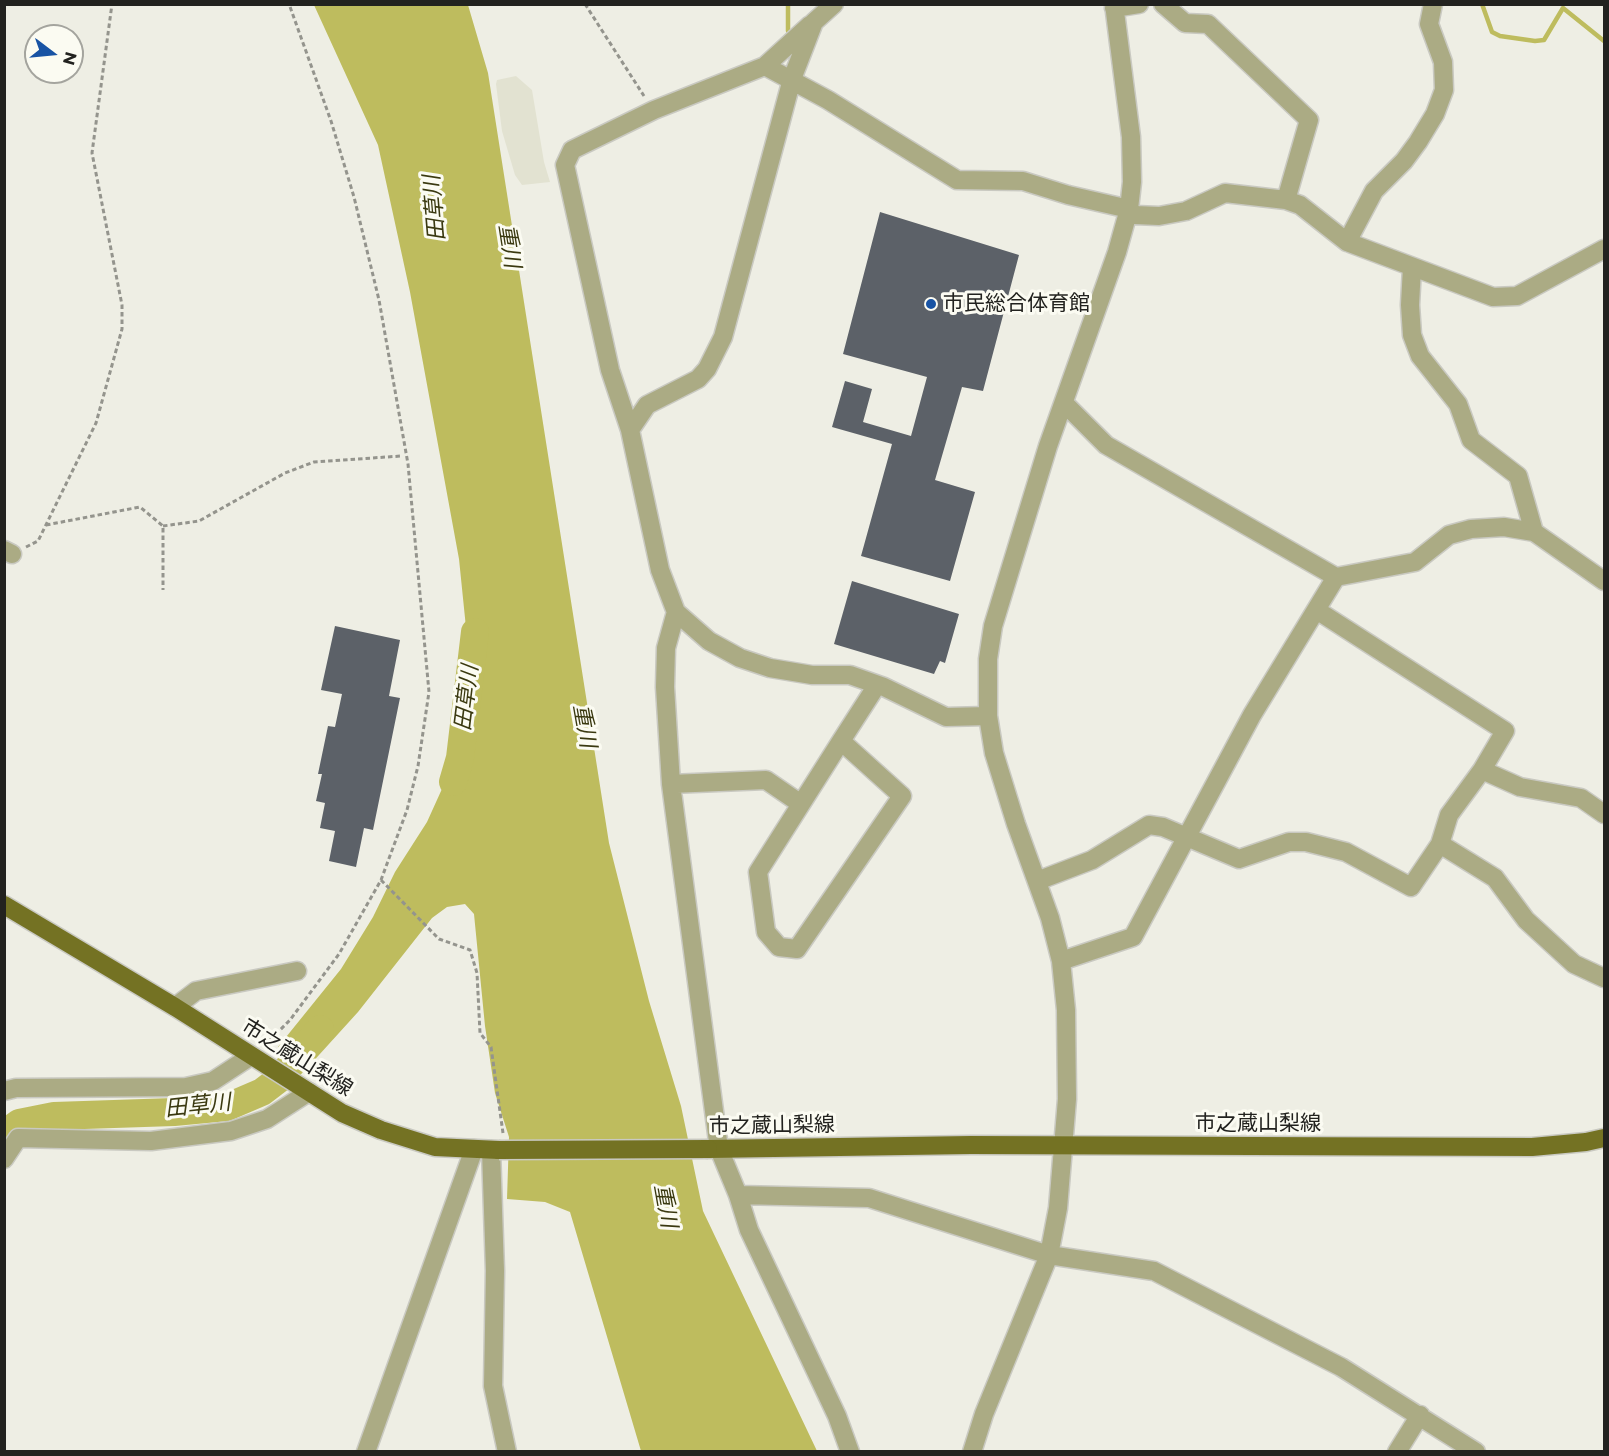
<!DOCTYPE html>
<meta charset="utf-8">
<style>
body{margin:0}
#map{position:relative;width:1609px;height:1456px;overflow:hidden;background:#eeeee4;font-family:Montserrat,sans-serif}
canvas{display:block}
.frame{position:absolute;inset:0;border:6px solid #22221f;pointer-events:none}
.north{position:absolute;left:24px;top:24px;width:60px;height:60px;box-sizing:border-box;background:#fbfbf2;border:2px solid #a4a49e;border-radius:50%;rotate:106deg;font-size:16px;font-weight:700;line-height:24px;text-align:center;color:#22221f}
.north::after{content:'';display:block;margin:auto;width:21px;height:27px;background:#1853a4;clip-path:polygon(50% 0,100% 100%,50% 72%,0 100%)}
</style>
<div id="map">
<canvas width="1609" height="1456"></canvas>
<div class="frame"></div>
<div class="north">N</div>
</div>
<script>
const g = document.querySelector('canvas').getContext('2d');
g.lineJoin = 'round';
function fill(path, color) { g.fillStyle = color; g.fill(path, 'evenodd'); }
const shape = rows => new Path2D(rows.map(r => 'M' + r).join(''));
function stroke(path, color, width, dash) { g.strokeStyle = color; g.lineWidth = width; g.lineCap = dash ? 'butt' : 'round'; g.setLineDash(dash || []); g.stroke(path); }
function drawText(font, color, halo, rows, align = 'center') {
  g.font = font + ' Montserrat,"Noto Sans JP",sans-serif'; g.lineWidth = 6; g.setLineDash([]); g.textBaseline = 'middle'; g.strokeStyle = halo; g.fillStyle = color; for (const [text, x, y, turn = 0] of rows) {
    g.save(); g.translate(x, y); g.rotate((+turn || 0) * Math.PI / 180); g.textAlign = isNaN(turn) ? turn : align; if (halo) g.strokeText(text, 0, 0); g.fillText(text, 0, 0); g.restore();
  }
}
fill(shape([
 [516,76,532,90,544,162,550,182,522,185,515,175,502,131,496,84,497,80]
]), '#e2e2d1');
fill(shape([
 [314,5,468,5,488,73,609,843,649,1001,681,1106,703,1211,817,1451,641,1451,570,1212,545,1202,507,1199,509,1137,495,1093,485,1026,474,914,465,904,447,907,432,918,358,1012,309,1066,278,1047,341,969,373,917,395,872,427,822,475,716,459,559,410,292,378,145]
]), '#bebc5e');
stroke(shape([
 [1482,4,1492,32,1500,36,1535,41,1544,40,1563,8,1604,41],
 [788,31,788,4]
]), '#bebc5e', 4.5);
stroke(shape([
 [453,782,460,758,475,632],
 [4,1134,19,1123,54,1116,174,1112,227,1107,262,1092,279,1079,320,1029]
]), '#bebc5e', 28);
fill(shape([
 [880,212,1019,255,983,391,962,387,935,480,975,492,950,581,861,556,892,444,832,427,845,381,872,389,863,422,911,436,927,377,843,354],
 [852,581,959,614,945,663,940,661,934,674,834,644],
 [335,626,400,640,389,696,400,698,373,830,364,828,356,867,329,861,335,831,320,828,325,803,316,801,322,774,318,774,328,726,335,727,342,694,321,690]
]), '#5c6168');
const minor = shape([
 [834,4,814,22,792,79,723,337,707,369,698,379,647,405,630,430,660,570,676,612,709,641,740,658,770,668,812,675,850,675,884,687,946,717,988,716],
 [1163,4,1185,23,1208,24,1309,120,1286,200],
 [1114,8,1139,4],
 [765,66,828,100,957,180,1023,181,1068,195,1129,209,1135,215,1159,216,1186,211,1225,193,1286,200,1300,205,1347,242,1493,297,1517,296,1604,249],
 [1347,242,1374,191,1404,161,1418,142,1435,114,1444,90,1443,62,1429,24,1433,4],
 [1412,267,1410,305,1412,335,1420,356,1458,404,1471,440,1518,476,1534,532,1604,581],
 [1064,403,1106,445,1336,577],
 [630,430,610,370,565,165,572,150,654,110,765,66,810,25],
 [4,550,12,554],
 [1318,611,1505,731,1482,770,1520,787,1581,798,1604,814],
 [676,612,666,648,665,687,671,784,719,1149,738,1195,749,1230,837,1416,850,1452],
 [841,741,902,796,797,949,779,947,766,932,758,872,841,741,877,685],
 [671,784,766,780,801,804],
 [1440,844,1449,815,1482,770],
 [1037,881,1092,860,1149,825,1163,827,1239,859,1289,842,1306,842,1346,852,1411,887,1440,844,1495,878,1526,920,1574,964,1604,978],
 [1061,961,1133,937,1252,715,1336,577,1415,562,1449,535,1471,529,1504,527,1534,532],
 [175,1007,196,991,297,971],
 [4,1091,16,1088,186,1087,213,1081,251,1056],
 [491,1150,495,1271,493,1386,507,1452],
 [4,1159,18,1138,151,1141,231,1131,267,1119,309,1092],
 [738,1195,869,1198,1049,1255,1154,1271,1341,1367,1476,1452],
 [366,1452,474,1149],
 [972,1452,984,1414,1049,1255,1058,1208,1067,1099,1066,1010,1061,961,1050,918,1016,824,994,753,988,716,988,659,993,626,1048,446,1117,252,1129,209,1132,182,1131,137,1114,4],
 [1397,1452,1420,1415]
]);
const major = shape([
 [4,905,175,1007,342,1113,381,1130,435,1147,499,1150],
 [708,1149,971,1145,1532,1147,1586,1142,1604,1138]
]);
stroke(minor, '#c9c9c1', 21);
stroke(major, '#c9c9c1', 21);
stroke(shape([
 [585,4,644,96],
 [46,525,140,507,163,526,163,590],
 [163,526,199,521,285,473,314,462,401,456],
 [26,547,38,541,96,423,122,329,122,305,92,153,112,4],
 [381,880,439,939,470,950,477,973,480,1033,491,1047,503,1133],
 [265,1045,290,1020,339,954,381,880,407,810,418,766,429,692,408,464,379,300,354,197,331,121,289,4]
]), '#94948d', 3, [4.5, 3]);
stroke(minor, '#abab84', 18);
stroke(major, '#747223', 18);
const majorBridge = shape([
 [499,1150,708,1149]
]);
stroke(majorBridge, '#c9c9c1', 21, []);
stroke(majorBridge, '#747223', 18);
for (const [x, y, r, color] of [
 [931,304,6,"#1853a4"]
]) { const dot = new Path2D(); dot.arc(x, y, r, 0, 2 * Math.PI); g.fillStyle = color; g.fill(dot); stroke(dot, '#fbfbf2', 2); }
drawText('21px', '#22221f', '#fbfbf2', [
 ["市民総合体育館",943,304]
], 'left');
drawText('21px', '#22221f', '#fbfbf2', [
 ["市之蔵山梨線",297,1058,32],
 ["市之蔵山梨線",1258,1124],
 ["市之蔵山梨線",772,1126,-1]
]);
drawText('italic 22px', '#3a3910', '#fbfbf2', [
 ["田草川",435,208,-95],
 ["重川",509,246,81],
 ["田草川",467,698,-83],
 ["重川",584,726,80],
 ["田草川",198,1106,-6],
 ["重川",665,1206,80]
]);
</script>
